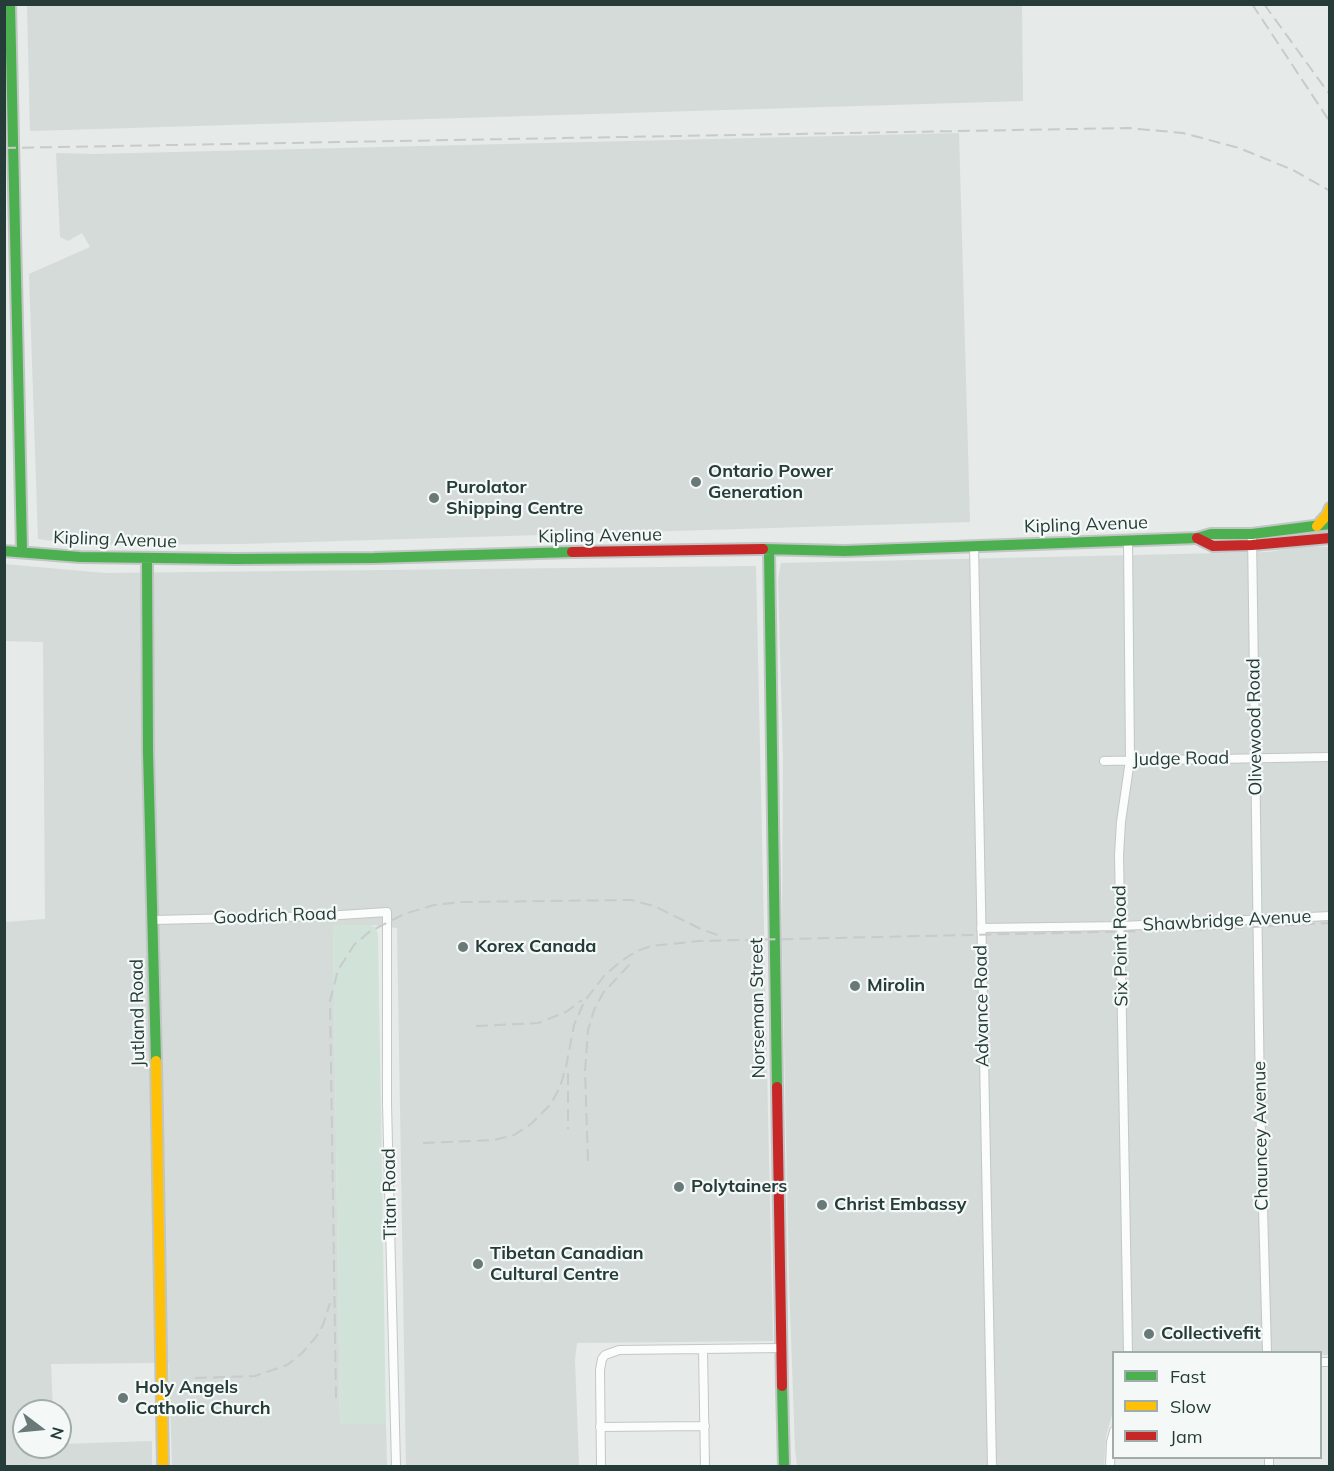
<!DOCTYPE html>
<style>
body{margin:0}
#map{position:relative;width:1334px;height:1471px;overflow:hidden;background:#e6eae9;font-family:Mulish,sans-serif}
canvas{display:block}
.frame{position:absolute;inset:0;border:6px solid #253c39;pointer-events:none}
.legend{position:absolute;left:1112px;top:1351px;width:210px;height:108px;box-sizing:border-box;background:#f4f9f7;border:2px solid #a1adab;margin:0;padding:8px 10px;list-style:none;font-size:18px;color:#253c39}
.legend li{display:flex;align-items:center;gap:12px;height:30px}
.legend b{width:30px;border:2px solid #a1adab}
.north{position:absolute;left:12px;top:1399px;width:60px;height:60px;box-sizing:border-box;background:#f4f9f7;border:2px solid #a1adab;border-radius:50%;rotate:106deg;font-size:16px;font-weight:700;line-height:24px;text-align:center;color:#253c39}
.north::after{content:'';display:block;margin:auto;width:21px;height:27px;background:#697977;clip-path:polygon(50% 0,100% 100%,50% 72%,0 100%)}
</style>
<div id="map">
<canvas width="1334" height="1471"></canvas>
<div class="frame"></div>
<ul class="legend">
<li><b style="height:8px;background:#4caf50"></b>Fast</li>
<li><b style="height:8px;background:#ffc107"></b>Slow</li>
<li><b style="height:8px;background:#c62828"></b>Jam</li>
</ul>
<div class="north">N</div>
</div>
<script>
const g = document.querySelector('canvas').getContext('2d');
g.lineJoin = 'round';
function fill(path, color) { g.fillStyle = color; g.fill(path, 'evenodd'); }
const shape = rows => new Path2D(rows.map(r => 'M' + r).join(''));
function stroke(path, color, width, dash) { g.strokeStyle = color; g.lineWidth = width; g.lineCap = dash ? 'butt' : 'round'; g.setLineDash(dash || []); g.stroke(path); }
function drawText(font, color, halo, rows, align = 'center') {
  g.font = font + ' Mulish,sans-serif'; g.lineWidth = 4.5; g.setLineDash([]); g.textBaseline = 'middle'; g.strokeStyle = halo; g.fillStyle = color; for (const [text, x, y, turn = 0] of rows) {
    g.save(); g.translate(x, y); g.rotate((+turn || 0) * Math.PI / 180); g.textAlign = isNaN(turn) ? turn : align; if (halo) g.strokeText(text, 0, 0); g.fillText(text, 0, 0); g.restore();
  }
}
fill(shape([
 [27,5,1022,5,1023,101,30,131],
 [959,133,970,522,240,544,83,545,38,539,29,274,90,247,82,233,68,241,60,237,56,153,94,154],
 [1307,546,1329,547,1329,1355,1321,1355,1320,1352,1114,1352,1113,1411,1106,1436,1104,1466,797,1466,795,1449,789,1281,782,944,783,757,778,579,781,563,1268,552],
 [4,564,105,573,756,566,773,1341,577,1343,575,1360,579,1466,406,1466,397,928,371,925,333,925,340,1424,386,1424,387,1466,172,1466,169,1363,153,1363,51,1364,53,1411,24,1411,24,1447,60,1447,60,1444,152,1441,152,1466,5,1466,5,922,45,919,43,642,5,641]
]), '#d4dbd9');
fill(shape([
 [333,925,371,925,376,928,378,934,386,1424,340,1424]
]), '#d1e2d8');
const street = shape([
 [1252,534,1260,1099,1267,1352],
 [1128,540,1130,760,1121,822,1119,855,1128,1352],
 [974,546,992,1466],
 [1104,761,1330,757],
 [153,920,325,916,387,912,387,1104,396,1466],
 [981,928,1121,926,1330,916],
 [703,1349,705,1466],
 [1320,1362,1330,1362],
 [600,1427,705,1426],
 [1269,1458,1269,1466],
 [601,1466,600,1370,602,1359,605,1355,619,1350,782,1348],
 [1110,1466,1111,1442,1114,1431]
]);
const fast = shape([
 [10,4,22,552],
 [763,549,845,551,1197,538,1211,534,1252,534,1330,524],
 [769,550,777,1087],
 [4,551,80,557,236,559,374,558,572,552],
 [147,559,148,752,156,1061],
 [782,1386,784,1466]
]);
const slow = shape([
 [1317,526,1327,515,1330,508],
 [156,1061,163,1466]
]);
const jam = shape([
 [1197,538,1213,546,1252,545,1330,538],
 [572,552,763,549],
 [777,1087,782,1386]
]);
stroke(street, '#c3c7c6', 10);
stroke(fast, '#c0c6c4', 14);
stroke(slow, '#c0c6c4', 14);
stroke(jam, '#c0c6c4', 14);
stroke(street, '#fbfcfc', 8);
stroke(fast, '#4caf50', 10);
stroke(slow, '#ffc107', 10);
stroke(jam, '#c62828', 10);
stroke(shape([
 [1252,4,1330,122],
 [1264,4,1330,95],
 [4,148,1128,128,1183,133,1239,148,1293,170,1330,191],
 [476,1026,538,1023,566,1012,582,1000],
 [568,1073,568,1129],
 [423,1143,494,1140,514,1135,531,1124,551,1104,560,1087,566,1067,574,1025,584,1002,604,976,620,962,635,952,651,946,699,941,1194,930,1330,923],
 [588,1161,585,1071,588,1030,594,1010,603,993,630,964],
 [195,1378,255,1376,287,1365,302,1353,316,1337,323,1325,330,1303],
 [336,1398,330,1001,338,970,354,945,369,932,404,914,434,905,462,902,631,900,654,906,701,929,723,937]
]), '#c7cbca', 2, [12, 6]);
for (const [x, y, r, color] of [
 [696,482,6,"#697977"],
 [434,498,6,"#697977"],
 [463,947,6,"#697977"],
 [855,986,6,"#697977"],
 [679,1187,6,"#697977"],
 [822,1205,6,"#697977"],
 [478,1264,6,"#697977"],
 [1149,1334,6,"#697977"],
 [123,1398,6,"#697977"]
]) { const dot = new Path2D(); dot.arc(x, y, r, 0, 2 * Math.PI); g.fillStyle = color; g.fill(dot); stroke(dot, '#f4f9f7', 2); }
drawText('bold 18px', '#253c39', '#f4f9f7', [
 ["Ontario Power",708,472],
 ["Generation",708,493],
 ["Purolator",446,488],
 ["Shipping Centre",446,509],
 ["Korex Canada",475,947],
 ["Mirolin",867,986],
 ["Polytainers",691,1187],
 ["Christ Embassy",834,1205],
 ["Tibetan Canadian",490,1254],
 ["Cultural Centre",490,1275],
 ["Collectivefit",1161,1334],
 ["Holy Angels",135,1388],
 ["Catholic Church",135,1409]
], 'left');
drawText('18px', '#253c39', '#f4f9f7', [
 ["Kipling Avenue",1086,525,-2],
 ["Kipling Avenue",600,536,-1],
 ["Kipling Avenue",115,540,2],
 ["Olivewood Road",1255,727,-91],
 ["Judge Road",1181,759,-1],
 ["Goodrich Road",275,916,-2],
 ["Shawbridge Avenue",1227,921,-3],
 ["Six Point Road",1121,946,-91],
 ["Advance Road",982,1006,-91],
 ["Norseman Street",758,1008,-91],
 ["Jutland Road",138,1013,-91],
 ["Chauncey Avenue",1261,1136,-91],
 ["Titan Road",390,1194,-91]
]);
</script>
